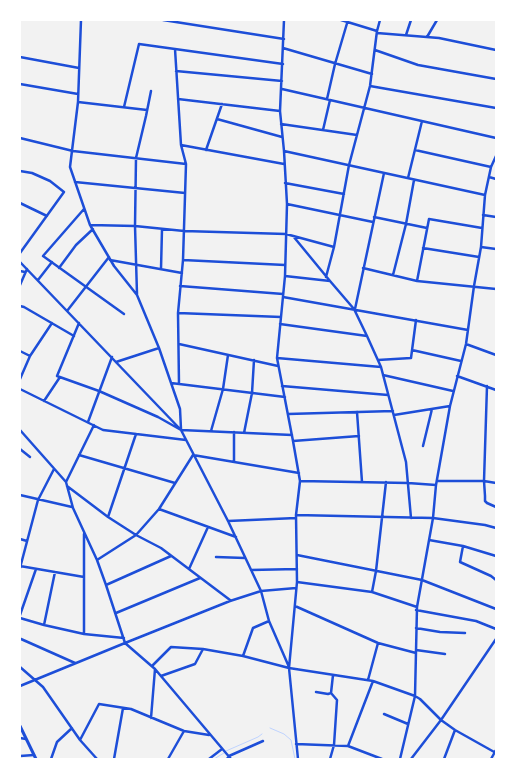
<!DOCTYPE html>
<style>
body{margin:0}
#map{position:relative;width:516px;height:779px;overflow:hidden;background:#f2f2f2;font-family:"Noto Serif",serif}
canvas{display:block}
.frame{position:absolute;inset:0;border:21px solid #fff;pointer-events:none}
</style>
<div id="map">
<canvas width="516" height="779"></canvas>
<div class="frame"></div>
</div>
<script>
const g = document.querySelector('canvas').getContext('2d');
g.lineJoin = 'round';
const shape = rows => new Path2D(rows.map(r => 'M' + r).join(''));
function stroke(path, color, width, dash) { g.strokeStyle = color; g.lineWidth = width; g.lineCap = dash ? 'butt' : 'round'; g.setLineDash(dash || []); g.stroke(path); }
stroke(shape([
 [270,728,284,734,291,740,295,759],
 [226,751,258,737,262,734],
 [214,759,224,753]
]), '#bfd3fe', 1);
stroke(shape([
 [81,20,78,102,70,167,90,225,114,266,137,295,159,348,180,409,181,429],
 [163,20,284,39],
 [284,20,280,111,284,151,287,204,285,276,277,358,293,441,300,481,296,515,297,582,289,668,298,759],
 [341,20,377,31],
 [377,33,439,38,496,50],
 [406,35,411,20],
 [427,37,437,20],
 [283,48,372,74],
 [175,49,181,145,186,164,183,260,178,313,179,384],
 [375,50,418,65,496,79],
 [20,57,79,68],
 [176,71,282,81],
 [20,84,78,94],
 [370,86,496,108],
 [282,89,496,138],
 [178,99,280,111],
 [327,99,335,64,348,20],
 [78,102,147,110],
 [124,107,139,44,283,64],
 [217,119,282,137],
 [281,124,357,135],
 [323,130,330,100],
 [20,138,73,151,186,164],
 [181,145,284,164],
 [206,150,222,104],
 [415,150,491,167],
 [284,151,485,195],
 [20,171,32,173,50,181,64,192,20,253],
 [489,177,496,179],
 [408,178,422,121],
 [75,182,185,193],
 [285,183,344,194],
 [20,203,47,216],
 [287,204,373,222],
 [84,209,43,256,124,314],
 [483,215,496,217],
 [374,217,427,228],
 [90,225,135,226,184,231,286,234,334,247],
 [293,236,330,281,354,309,367,336,381,367,406,462,411,518],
 [481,247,496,249],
 [423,248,479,257],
 [110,260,182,273],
 [183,260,285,265],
 [20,262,181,430,228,521,261,591,269,621,289,667],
 [59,268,76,245,93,229],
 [363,268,417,281,496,289],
 [161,269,162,229],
 [20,271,25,272],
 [393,275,406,224,414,180],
 [285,276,330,281],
 [326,277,334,247,349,165,370,86,377,31,380,20],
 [38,280,52,262],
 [417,281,429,219,482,228],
 [20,285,27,269],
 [180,286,283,294],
 [137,294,135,226,136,158,146,116,151,91],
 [283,297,468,330],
 [20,306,24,307,74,336],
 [355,309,384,173],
 [67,311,109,257],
 [178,313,281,317],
 [79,323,57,376,99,391,158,417,181,430,292,435],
 [280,324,367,336],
 [179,344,278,366],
 [466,344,496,355],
 [412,350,461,361],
 [20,351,30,356],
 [277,358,381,367],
 [378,360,411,358,416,320],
 [116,362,159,348],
 [383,375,453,391],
 [457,376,496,390],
 [20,379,30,356,52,323],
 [171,383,285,397],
 [282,386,388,395],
 [487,386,484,481,485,496,485,501,487,503,496,507],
 [20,389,103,430,186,440],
 [44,401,60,377],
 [357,412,362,482],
 [288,414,393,411],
 [394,415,450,406],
 [88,422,112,357],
 [20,430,66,482,73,508,97,560,106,585,125,643,155,669,231,759],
 [211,431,223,389,228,355],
 [244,433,252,393,254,360],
 [293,441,359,436],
 [423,446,432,409],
 [20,449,30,457],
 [79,455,175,483],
 [234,461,234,432],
 [300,481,408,483,436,485],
 [437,481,484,481,496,483],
 [66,482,94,425],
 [67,486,108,517,136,535,161,548,230,600],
 [20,495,72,507],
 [159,509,236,537],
 [296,515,433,518,485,525,496,528],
 [108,517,136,434],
 [228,521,296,518],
 [84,534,84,634],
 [20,539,27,541],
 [429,540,463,546,496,556],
 [463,546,460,562,491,576,496,580],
 [297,555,422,580,496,609],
 [216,557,245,558],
 [97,560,136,535,159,509,193,455,299,473],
 [20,566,84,577],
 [20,568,38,500,54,469],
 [189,569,208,527],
 [251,570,297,569],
 [297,582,372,592,417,607],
 [106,585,171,556],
 [372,592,376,571,386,482],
 [295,606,378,643,416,653],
 [416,610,476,621,496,629],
 [116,613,200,578],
 [20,615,36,569],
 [20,618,44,625,84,634,124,638],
 [44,625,55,572],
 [416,628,440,632,465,633],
 [21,639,75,663],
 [416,650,445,654],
 [243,656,253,628,269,621],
 [152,666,171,647,203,649,243,656,289,668,373,681,415,696,420,699,441,720,455,730,496,753],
 [20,667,43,687,80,740,97,759],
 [161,676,195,664,203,649],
 [368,680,378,643],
 [20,686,125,643,230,601,261,591,296,588],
 [316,692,328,694,331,693,333,675],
 [384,714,408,724],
 [151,718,155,669],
 [20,738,26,739],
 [80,740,99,704,131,709,184,731,209,735],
 [296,744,348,746,382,759],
 [348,746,373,681],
 [20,756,34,755],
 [51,759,57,742,72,728],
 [114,759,123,708],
 [168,759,184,731],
 [209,759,222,749],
 [227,759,229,756,263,741],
 [330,759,334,745,337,700,331,693],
 [400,759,415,696,417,607,433,518,436,485,450,406,466,344,474,286,481,247,485,195,491,167,496,156],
 [411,759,441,720,496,639],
 [444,759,455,730],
 [491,759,496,750]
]), '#1d4ed8', 2.5);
stroke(shape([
 [20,726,36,759]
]), '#1d4ed8', 3);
</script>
